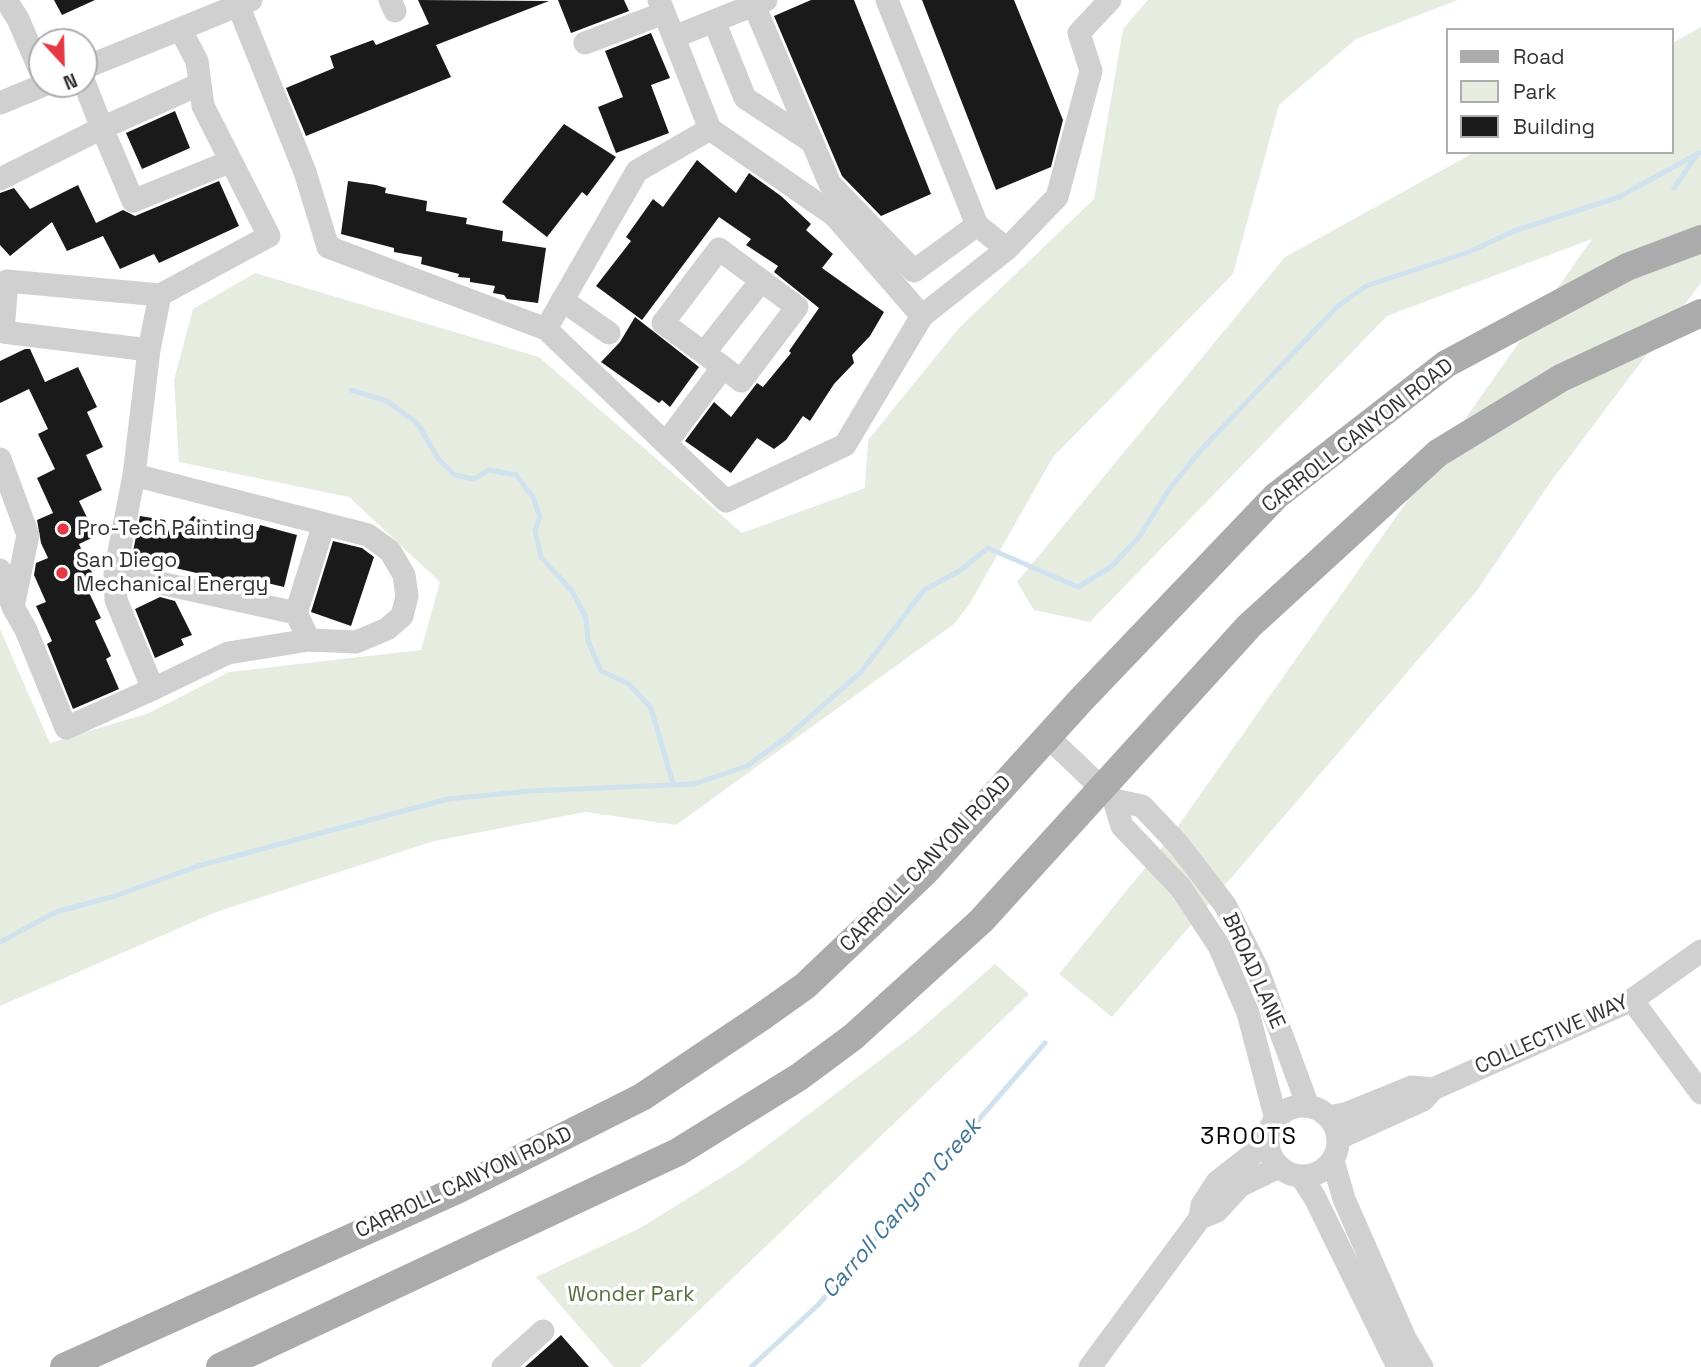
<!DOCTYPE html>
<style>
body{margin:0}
#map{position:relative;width:1701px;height:1367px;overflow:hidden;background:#fff;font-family:"Space Grotesk",sans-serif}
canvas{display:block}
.legend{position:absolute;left:1446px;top:28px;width:228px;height:126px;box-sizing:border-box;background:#fff;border:2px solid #adadad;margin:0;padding:9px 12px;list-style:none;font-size:21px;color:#333}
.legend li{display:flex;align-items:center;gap:14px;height:35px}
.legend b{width:35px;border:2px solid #adadad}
.north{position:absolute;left:28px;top:28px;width:70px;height:70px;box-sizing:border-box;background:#fff;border:2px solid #adadad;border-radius:50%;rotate:158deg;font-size:19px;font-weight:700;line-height:28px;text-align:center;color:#333}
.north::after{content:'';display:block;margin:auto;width:24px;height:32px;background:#e63946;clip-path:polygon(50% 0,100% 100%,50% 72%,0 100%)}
</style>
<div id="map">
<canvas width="1701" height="1367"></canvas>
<ul class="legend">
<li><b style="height:9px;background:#ababab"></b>Road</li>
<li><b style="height:19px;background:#e6ecdf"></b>Park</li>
<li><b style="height:19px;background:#1a1a1a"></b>Building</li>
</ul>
<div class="north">N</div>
</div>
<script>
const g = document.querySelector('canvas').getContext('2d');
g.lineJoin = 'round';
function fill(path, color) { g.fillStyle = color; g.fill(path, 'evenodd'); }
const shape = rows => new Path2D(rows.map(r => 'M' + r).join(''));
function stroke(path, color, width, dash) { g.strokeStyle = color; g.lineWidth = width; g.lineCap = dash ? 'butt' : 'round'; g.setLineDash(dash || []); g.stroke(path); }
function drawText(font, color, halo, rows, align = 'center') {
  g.font = font + ' "Space Grotesk",sans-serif'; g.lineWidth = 7; g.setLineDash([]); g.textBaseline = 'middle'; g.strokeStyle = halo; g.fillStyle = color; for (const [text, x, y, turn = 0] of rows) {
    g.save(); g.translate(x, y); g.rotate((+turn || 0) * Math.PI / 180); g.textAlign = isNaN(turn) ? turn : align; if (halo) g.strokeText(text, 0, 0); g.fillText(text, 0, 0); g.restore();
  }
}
fill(shape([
 [1148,0,1458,0,1356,39,1279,105,1233,274,1053,457,969,605,954,624,676,825,585,812,434,841,216,912,0,1006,0,629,50,743,149,713,229,672,421,650,440,582,349,497,179,462,174,380,193,309,255,273,539,357,742,533,865,488,868,440,959,328,1094,199,1123,29],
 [1701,27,1701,283,1549,484,1476,592,1112,1017,1059,974,1171,836,1592,239,1387,316,1090,622,1034,610,1017,582,1285,257,1475,152,1671,152,1671,44],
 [995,964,1029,994,640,1367,614,1367,536,1277,640,1228,740,1166,916,1033]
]), '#e6ecdf');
stroke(shape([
 [1674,188,1696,156],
 [351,390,387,401,418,424,439,460,455,475,474,479,489,470,516,475,533,497,540,517,535,530,541,557,572,591,586,618,588,641,601,671,629,684,651,708,673,784],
 [0,942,56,912,115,896,198,866,448,799,530,791,694,784,747,766,787,737,861,672,924,590,961,570,988,548,1078,587,1111,567,1140,536,1168,491,1201,450,1337,307,1366,286,1469,252,1514,231,1619,197,1699,153],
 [751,1367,819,1304,1045,1043]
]), '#cfe2ee', 5);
fill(shape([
 [54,0,95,0,62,15],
 [418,0,549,1,436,45,451,77,306,136,286,88,334,68,330,56,373,40,376,45,429,24],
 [558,0,624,0,629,11,571,33],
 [811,0,854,0,931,194,881,216,842,176,774,16],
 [922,0,1014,0,1063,120,1051,167,996,190],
 [651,33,670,78,651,85,669,133,616,153,598,107,623,97,605,51],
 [175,111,190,148,142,169,126,133],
 [564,124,616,157,587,196,582,192,547,237,502,202],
 [697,160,736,193,749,173,781,196,811,224,806,230,833,254,822,268,884,312,870,336,852,355,854,363,834,384,810,421,803,416,786,440,774,449,757,438,731,473,685,441,714,402,731,417,757,383,763,387,791,353,789,351,819,308,774,272,778,266,746,245,751,239,719,217,642,320,596,286,631,241,626,237,653,199,663,207],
 [219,181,239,226,159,263,154,254,120,269,103,236,67,251,52,222,10,256,0,245,0,193,14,188,30,209,78,185,96,223,123,210,135,216],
 [348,181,376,185,386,188,385,193,427,201,426,211,467,218,466,224,503,231,502,241,546,248,538,303,507,299,504,295,493,293,495,286,470,282,470,278,458,277,459,274,421,264,422,257,394,252,394,248,341,234],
 [635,317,699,367,670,407,662,400,659,403,601,362,620,342],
 [25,349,30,349,45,382,78,367,97,407,87,412,103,447,86,455,102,490,79,501,96,536,79,544,95,579,85,584,101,618,95,621,111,656,106,659,119,689,73,709,47,644,52,641,36,606,46,602,34,575,36,563,48,558,41,543,37,520,53,513,37,478,55,469,38,434,48,429,29,389,0,403,0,361],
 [140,516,165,520,171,539,193,516,220,525,258,531,260,525,297,535,284,587,246,578,244,584,158,564,160,569,131,562],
 [333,541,362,548,374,557,351,626,311,612],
 [160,597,175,601,192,635,181,639,184,645,155,658,135,609],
 [561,1335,589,1367,525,1367]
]), '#1a1a1a');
stroke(shape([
 [6,0,18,19,42,75],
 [236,0,305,172,328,247,546,329],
 [390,0,395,11],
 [659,0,710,129,834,215,922,316,1007,249,977,225,887,0],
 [754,5,830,184,914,271,977,225],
 [714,21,745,98,812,142],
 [674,37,766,0],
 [585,43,664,13],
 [84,68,251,0],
 [84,82,102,128,200,84],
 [0,103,46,84],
 [710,129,637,171,546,329,726,501,845,445,922,316],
 [0,179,102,128,133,201,229,162],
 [1007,249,1057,197,1091,71,1079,33,1110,0],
 [562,300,609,333],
 [149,350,160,295],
 [704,353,761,281],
 [666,443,723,367,663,323,719,249,797,307,741,381,723,367],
 [0,459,28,535,13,607],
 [0,570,13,607,26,630,66,728,153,689,116,600,115,573,134,475,149,350,3,332,7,281,160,295,269,236,203,106,197,61,180,29],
 [115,573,296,613,309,640,356,642,387,629,402,616,407,596,404,575,390,551,368,535,134,475],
 [296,613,324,524],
 [153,689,228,653,309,640],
 [1048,737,1114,800,1142,806,1178,844,1225,905,1257,968,1308,1106],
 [1114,800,1122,826,1181,888,1219,946,1248,1013,1276,1119],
 [1632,1000,1701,1093],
 '1268 1141a35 35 0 1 1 70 0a35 35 0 1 1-70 0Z',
 [1329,1117,1348,1113,1412,1087,1433,1089],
 [1339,1138,1423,1100,1433,1089,1632,1000,1701,951],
 [1333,1161,1344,1199,1405,1338,1422,1367],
 [1301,1176,1315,1198,1398,1367],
 [1200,1218,1217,1211,1240,1186,1279,1167],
 [503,1367,543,1331],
 [1090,1367,1200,1218,1202,1205,1217,1182,1268,1142]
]), '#d0d0d0', 23);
stroke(shape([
 [64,1367,457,1190,642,1097,760,1018,805,986,925,872,1081,700,1276,496,1446,364,1627,267,1701,239],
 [220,1367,678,1152,799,1077,853,1037,981,921,1249,626,1438,453,1561,378,1701,313]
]), '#ababab', 28);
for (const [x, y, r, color] of [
 [63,529,7,"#e63946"],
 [62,573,7,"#e63946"]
]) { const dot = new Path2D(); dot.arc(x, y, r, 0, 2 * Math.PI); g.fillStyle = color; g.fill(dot); stroke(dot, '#fff', 2.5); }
drawText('21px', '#333', '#fff', [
 ["CARROLL CANYON ROAD",1358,436,-38],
 ["CARROLL CANYON ROAD",926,864,-46],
 ["BROAD LANE",1253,971,66],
 ["COLLECTIVE WAY",1552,1035,-24],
 ["CARROLL CANYON ROAD",464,1183,-25]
]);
drawText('21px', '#333', '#fff', [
 ["Pro-Tech Painting",77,529],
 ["San Diego",76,561],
 ["Mechanical Energy",76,585]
], 'left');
drawText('21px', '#56703f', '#fff', [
 ["Wonder Park",631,1295]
]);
g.letterSpacing = '2px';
drawText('23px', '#000', '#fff', [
 ["3ROOTS",1249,1138]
]);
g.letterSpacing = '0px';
drawText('italic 23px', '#3f7597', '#fff', [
 ["Carroll Canyon Creek",902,1209,-49]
]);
</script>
